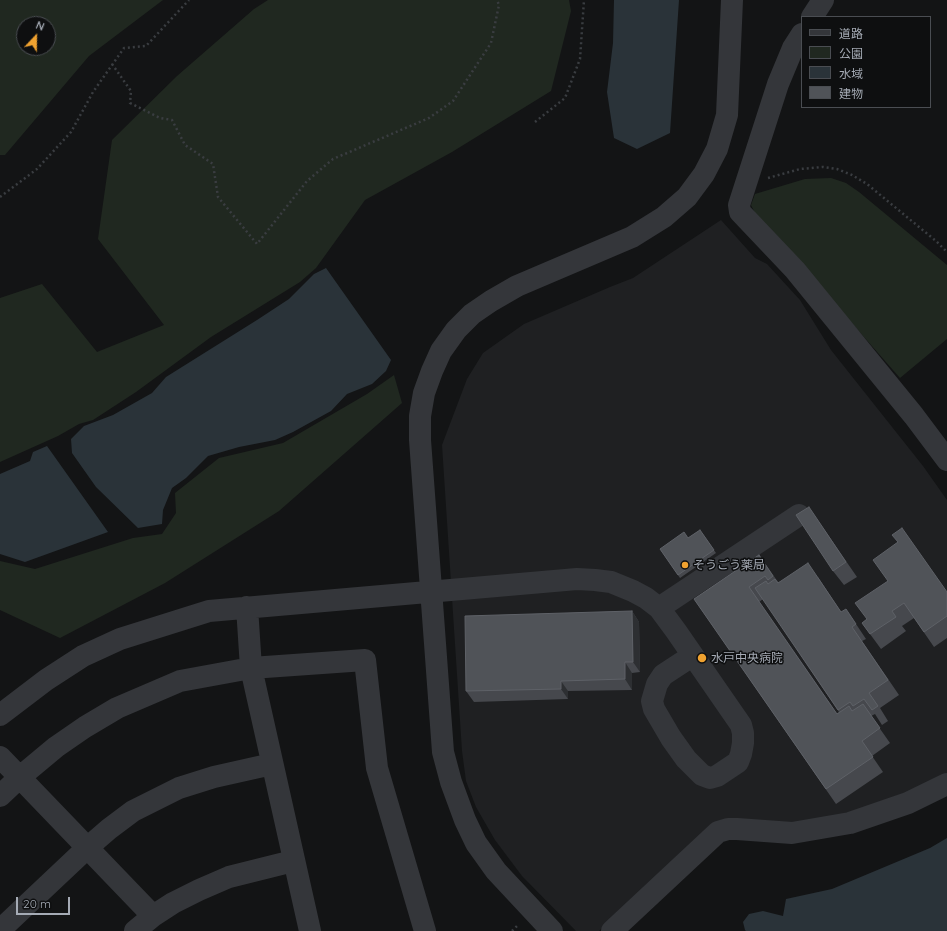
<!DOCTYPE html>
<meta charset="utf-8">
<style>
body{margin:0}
#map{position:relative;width:947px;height:931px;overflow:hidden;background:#131415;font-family:Quicksand,"Noto Sans JP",sans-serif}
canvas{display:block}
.legend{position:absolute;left:801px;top:16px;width:130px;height:92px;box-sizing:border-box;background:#0e0f10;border:1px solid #4a4d52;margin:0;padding:5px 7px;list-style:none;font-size:12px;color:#a5abb5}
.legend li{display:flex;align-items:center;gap:8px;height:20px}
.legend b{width:20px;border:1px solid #4a4d52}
.north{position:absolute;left:16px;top:16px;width:40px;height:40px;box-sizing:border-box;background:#0e0f10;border:1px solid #4a4d52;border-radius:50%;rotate:22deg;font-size:11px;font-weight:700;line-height:16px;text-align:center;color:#a5abb5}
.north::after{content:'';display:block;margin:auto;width:14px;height:18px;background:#f0a230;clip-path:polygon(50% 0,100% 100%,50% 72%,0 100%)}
.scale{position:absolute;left:16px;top:897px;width:54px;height:18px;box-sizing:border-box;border:2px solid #a5abb5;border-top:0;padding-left:5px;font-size:12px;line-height:14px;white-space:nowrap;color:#a5abb5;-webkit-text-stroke:3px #0e0f10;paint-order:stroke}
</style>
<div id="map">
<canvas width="947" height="931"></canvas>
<ul class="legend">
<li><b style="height:5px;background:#34363a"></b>道路</li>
<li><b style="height:11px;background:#202820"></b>公園</li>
<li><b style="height:11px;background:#2a3339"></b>水域</li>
<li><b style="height:11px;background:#505358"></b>建物</li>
</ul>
<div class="north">N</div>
<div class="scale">20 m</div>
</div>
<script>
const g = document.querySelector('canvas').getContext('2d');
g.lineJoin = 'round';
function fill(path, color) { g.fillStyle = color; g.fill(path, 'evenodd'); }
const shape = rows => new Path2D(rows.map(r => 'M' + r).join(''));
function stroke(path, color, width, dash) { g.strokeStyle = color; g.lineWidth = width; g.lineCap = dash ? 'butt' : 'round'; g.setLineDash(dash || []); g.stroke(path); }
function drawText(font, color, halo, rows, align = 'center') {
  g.font = font + ' Quicksand,"Noto Sans JP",sans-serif'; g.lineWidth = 3; g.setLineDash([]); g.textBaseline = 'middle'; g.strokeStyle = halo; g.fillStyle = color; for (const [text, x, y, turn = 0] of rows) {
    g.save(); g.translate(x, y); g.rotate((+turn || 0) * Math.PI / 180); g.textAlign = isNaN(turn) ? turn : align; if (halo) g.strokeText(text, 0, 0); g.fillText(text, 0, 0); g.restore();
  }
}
fill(shape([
 [721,220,755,258,767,264,800,300,831,350,923,466,947,500,947,778,823,822,713,825,599,931,576,931,522,876,495,840,476,807,466,781,462,751,442,445,467,379,483,353,524,324,610,287,633,278]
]), '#1f2022');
fill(shape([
 [0,0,163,0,89,56,5,155,0,155],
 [24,24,48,24,48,48,24,48],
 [268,0,569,0,571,11,551,91,452,152,365,200,316,268,300,282,211,337,136,392,93,420,79,424,58,436,0,462,0,298,42,284,97,352,164,325,98,239,112,140,177,76,254,9],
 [831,178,846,183,859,192,947,265,947,339,900,378,755,213,751,205,755,194,805,179],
 [394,375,402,403,279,511,165,583,60,638,0,610,0,561,35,569,133,538,162,534,176,513,175,493,219,458,283,443,367,394]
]), '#202820');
fill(shape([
 [614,0,679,0,670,133,637,149,614,138,607,92,613,43],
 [326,268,391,360,386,371,372,384,347,394,331,411,293,432,275,440,239,447,208,456,186,478,172,488,163,510,162,524,138,528,96,487,72,453,71,439,84,426,113,415,152,393,166,377,257,320,289,299,314,274],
 [47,446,108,532,25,562,0,554,0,474,30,461,33,452],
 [947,838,947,931,746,931,745,930,743,922,749,914,763,911,783,916,786,899,832,889,930,848]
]), '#2a3339');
stroke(shape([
 [112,64,131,91,130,103,160,118,172,120,185,145,213,164,218,197,257,244,307,181,333,159,429,118,453,101,491,43,499,5,497,0],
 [535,122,565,98,580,59,584,0],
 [768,178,800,169,823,167,837,169,852,175,867,184,936,241,947,252],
 [0,197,37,169,71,132,93,92,124,48,146,46,189,0],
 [512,931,519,924]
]), '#3a3d41', 2.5, [2, 3]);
stroke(shape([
 [812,17,823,0],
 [802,34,793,48,778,84,739,205,740,212,795,270,914,416,947,460],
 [247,607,251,668,310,931],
 [659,608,799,515],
 [0,715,46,680,83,656,120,639,209,611,577,579,595,580,611,582,633,591,646,598,659,608,676,631,741,725,743,733,743,743,741,754,738,762,717,776,710,778,702,775,686,759,671,738,654,709,652,701,657,684,663,675,692,656],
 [0,757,153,916],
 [0,796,20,777,56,747,85,727,117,708,180,681,251,668,365,660,377,768,425,931],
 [0,930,87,848,109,829,133,811,179,788,214,777,272,764],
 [135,931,153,916,173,903,199,890,229,877,293,861],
 [552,931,496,871,476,843,465,820,451,782,443,752,420,440,420,416,424,393,432,371,441,351,456,330,472,314,491,301,517,286,632,237,664,217,687,197,704,174,717,149,727,115,732,0],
 [612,931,718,832,728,829,737,829,792,833,850,823,908,803,947,784]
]), '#34363a', 22);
fill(shape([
 [819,522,857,577,844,585,833,571],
 [700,530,716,553,680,578,660,549,688,538],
 [759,555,778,582,818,577,841,612,856,624,866,639,862,641,899,695,880,708,888,721,882,725,875,714,871,716,890,743,872,756,883,772,836,804,694,599],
 [763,599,839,712,837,714,759,602],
 [888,581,947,592,947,638,934,647,914,618,902,626,906,631,881,649,862,623,867,619],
 [632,611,639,622,640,672,632,673,632,690,568,691,568,699,474,702,466,691]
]), '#46484d');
fill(shape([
 [632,611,639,622,640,672,633,662],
 [625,662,632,673,632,690,625,679],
 [561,681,568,691,568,699,561,689]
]), '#2d2f32');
const building = shape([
 [809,507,846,562,833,571,796,515,809,507],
 [902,528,947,592,947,616,924,632,904,603,892,611,896,617,870,634,862,623,867,619,855,603,888,581,873,560,898,542,892,535,902,528],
 [700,530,714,550,678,575,660,549,684,532,688,538,700,530],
 [759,555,773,576,768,580,765,576,749,587,837,714,849,706,852,711,863,704,880,728,862,741,873,757,826,789,694,599,759,555],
 [808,563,841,612,846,609,856,624,852,627,888,680,869,693,878,706,872,710,864,699,853,706,850,702,838,710,755,588,766,581,768,584,775,579,778,583,808,563],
 [632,611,633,662,625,662,625,679,561,681,561,689,466,691,465,616,632,611]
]);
fill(building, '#505358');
stroke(building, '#5e6167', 1);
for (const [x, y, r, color] of [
 [685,565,4,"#f0a230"],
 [702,658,5,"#f0a230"]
]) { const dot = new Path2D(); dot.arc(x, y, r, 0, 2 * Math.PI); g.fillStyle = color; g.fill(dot); stroke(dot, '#0e0f10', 1.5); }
drawText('12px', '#a5abb5', '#0e0f10', [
 ["そうごう薬局",693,565],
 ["水戸中央病院",711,658]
], 'left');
</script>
